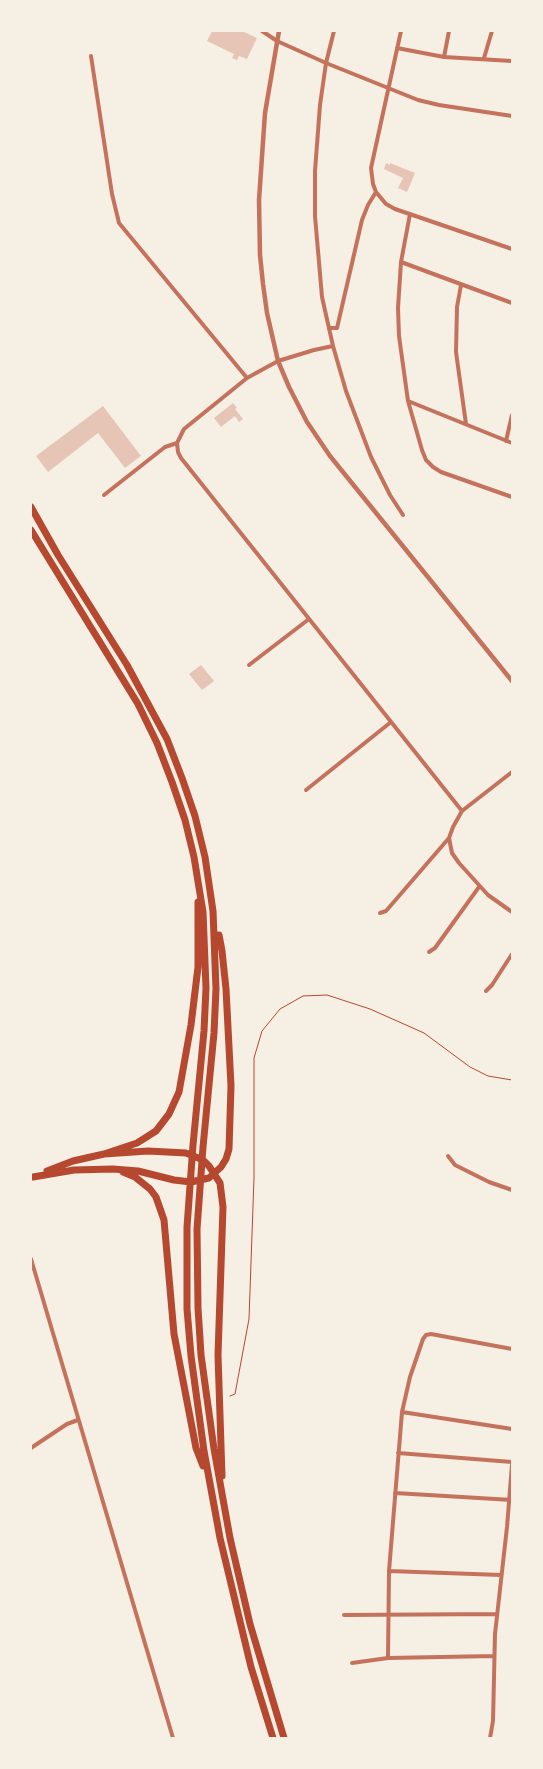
<!DOCTYPE html>
<style>
body{margin:0}
#map{position:relative;width:543px;height:1769px;overflow:hidden;background:#f6efe4;font-family:"Source Sans 3",sans-serif}
canvas{display:block}
.frame{position:absolute;inset:0;border:32px solid #f6efe4;pointer-events:none}
</style>
<div id="map">
<canvas width="543" height="1769"></canvas>
<div class="frame"></div>
</div>
<script>
const g = document.querySelector('canvas').getContext('2d');
g.lineJoin = 'round';
function fill(path, color) { g.fillStyle = color; g.fill(path, 'evenodd'); }
const shape = rows => new Path2D(rows.map(r => 'M' + r).join(''));
function stroke(path, color, width, dash) { g.strokeStyle = color; g.lineWidth = width; g.lineCap = dash ? 'butt' : 'round'; g.setLineDash(dash || []); g.stroke(path); }
fill(shape([
 [212,31,242,31,257,38,247,59,239,56,237,60,232,58,234,54,207,41],
 [386,163,390,165,390,163,415,173,407,192,398,188,403,178,384,169],
 [233,403,237,408,235,409,243,419,239,422,235,416,221,427,214,418],
 [103,406,141,456,125,468,98,433,48,472,36,456],
 [201,665,214,681,202,690,189,674]
]), '#e6c5b7');
stroke(shape([
 [230,1396,235,1394,249,1319,254,1178,254,1058,262,1031,280,1009,303,996,327,995,370,1009,424,1033,470,1067,488,1076,512,1080]
]), '#b5482f', 1);
stroke(shape([
 [262,31,277,41,326,63,418,100,439,105,512,116],
 [334,31,326,63,320,105,315,171,315,216,322,297,333,346,346,391,371,457,390,495,403,515],
 [401,31,371,168,373,184,376,192,386,204,395,209,512,249],
 [397,48,444,57,512,61],
 [91,56,112,194,119,223,247,378],
 [444,57,449,31],
 [484,58,492,31],
 [410,214,401,262,398,308,399,336,408,401,422,450,426,460,433,467,441,472,512,497],
 [401,262,512,303],
 [461,285,457,307,456,352,466,424],
 [329,328,337,328,362,220,368,205,376,192],
 [333,346,314,350,278,361,247,378,184,429,177,443,178,452,181,458,462,811],
 [408,401,512,443],
 [506,441,512,415],
 [104,495,165,447,177,443],
 [249,665,309,619],
 [512,772,462,811,453,827,449,838,452,853,459,863,488,895,512,912],
 [306,790,391,722],
 [380,913,386,911,449,838],
 [429,952,435,948,479,887],
 [486,991,492,985,512,954],
 [448,1156,455,1165,489,1182,512,1190],
 [31,1259,173,1738],
 [402,1412,512,1429],
 [31,1448,67,1424,78,1420],
 [398,1453,512,1462],
 [395,1493,512,1500],
 [389,1571,501,1575],
 [344,1615,497,1614],
 [388,1658,389,1571,402,1412,410,1377,423,1339,426,1335,431,1334,512,1349],
 [352,1663,388,1658,494,1656],
 [490,1738,493,1721,495,1634,507,1527,512,1465]
]), '#c5725c', 4);
stroke(shape([
 [279,31,265,113,259,200,260,255,263,284,267,313,278,361,289,387,307,422,330,456,512,681]
]), '#c5725c', 4.5);
stroke(shape([
 [31,507,58,555,127,665,167,739,182,778,195,816,205,857,213,911,216,989,214,1033,203,1147,197,1229,198,1308,201,1355,214,1449,230,1538,250,1624,284,1738],
 [31,530,138,704,157,743,172,782,185,820,194,857,203,912,206,988,204,1031,193,1145,187,1227,187,1309,191,1356,204,1451,220,1538,251,1667,273,1738],
 [104,1154,148,1151,186,1153,203,1160,209,1166,220,1183,223,1207,218,1355,222,1476],
 [47,1171,73,1161,104,1154,137,1143,156,1131,169,1114,179,1092,191,1025,198,967,198,902],
 [123,1172,135,1177,150,1189,156,1197,164,1220,174,1334,196,1448,203,1466],
 [33,1177,74,1170,113,1169,138,1171,174,1180,191,1182,209,1178,221,1167,226,1159,229,1149,231,1086,226,989,222,951,219,935]
]), '#b5482f', 7);
</script>
